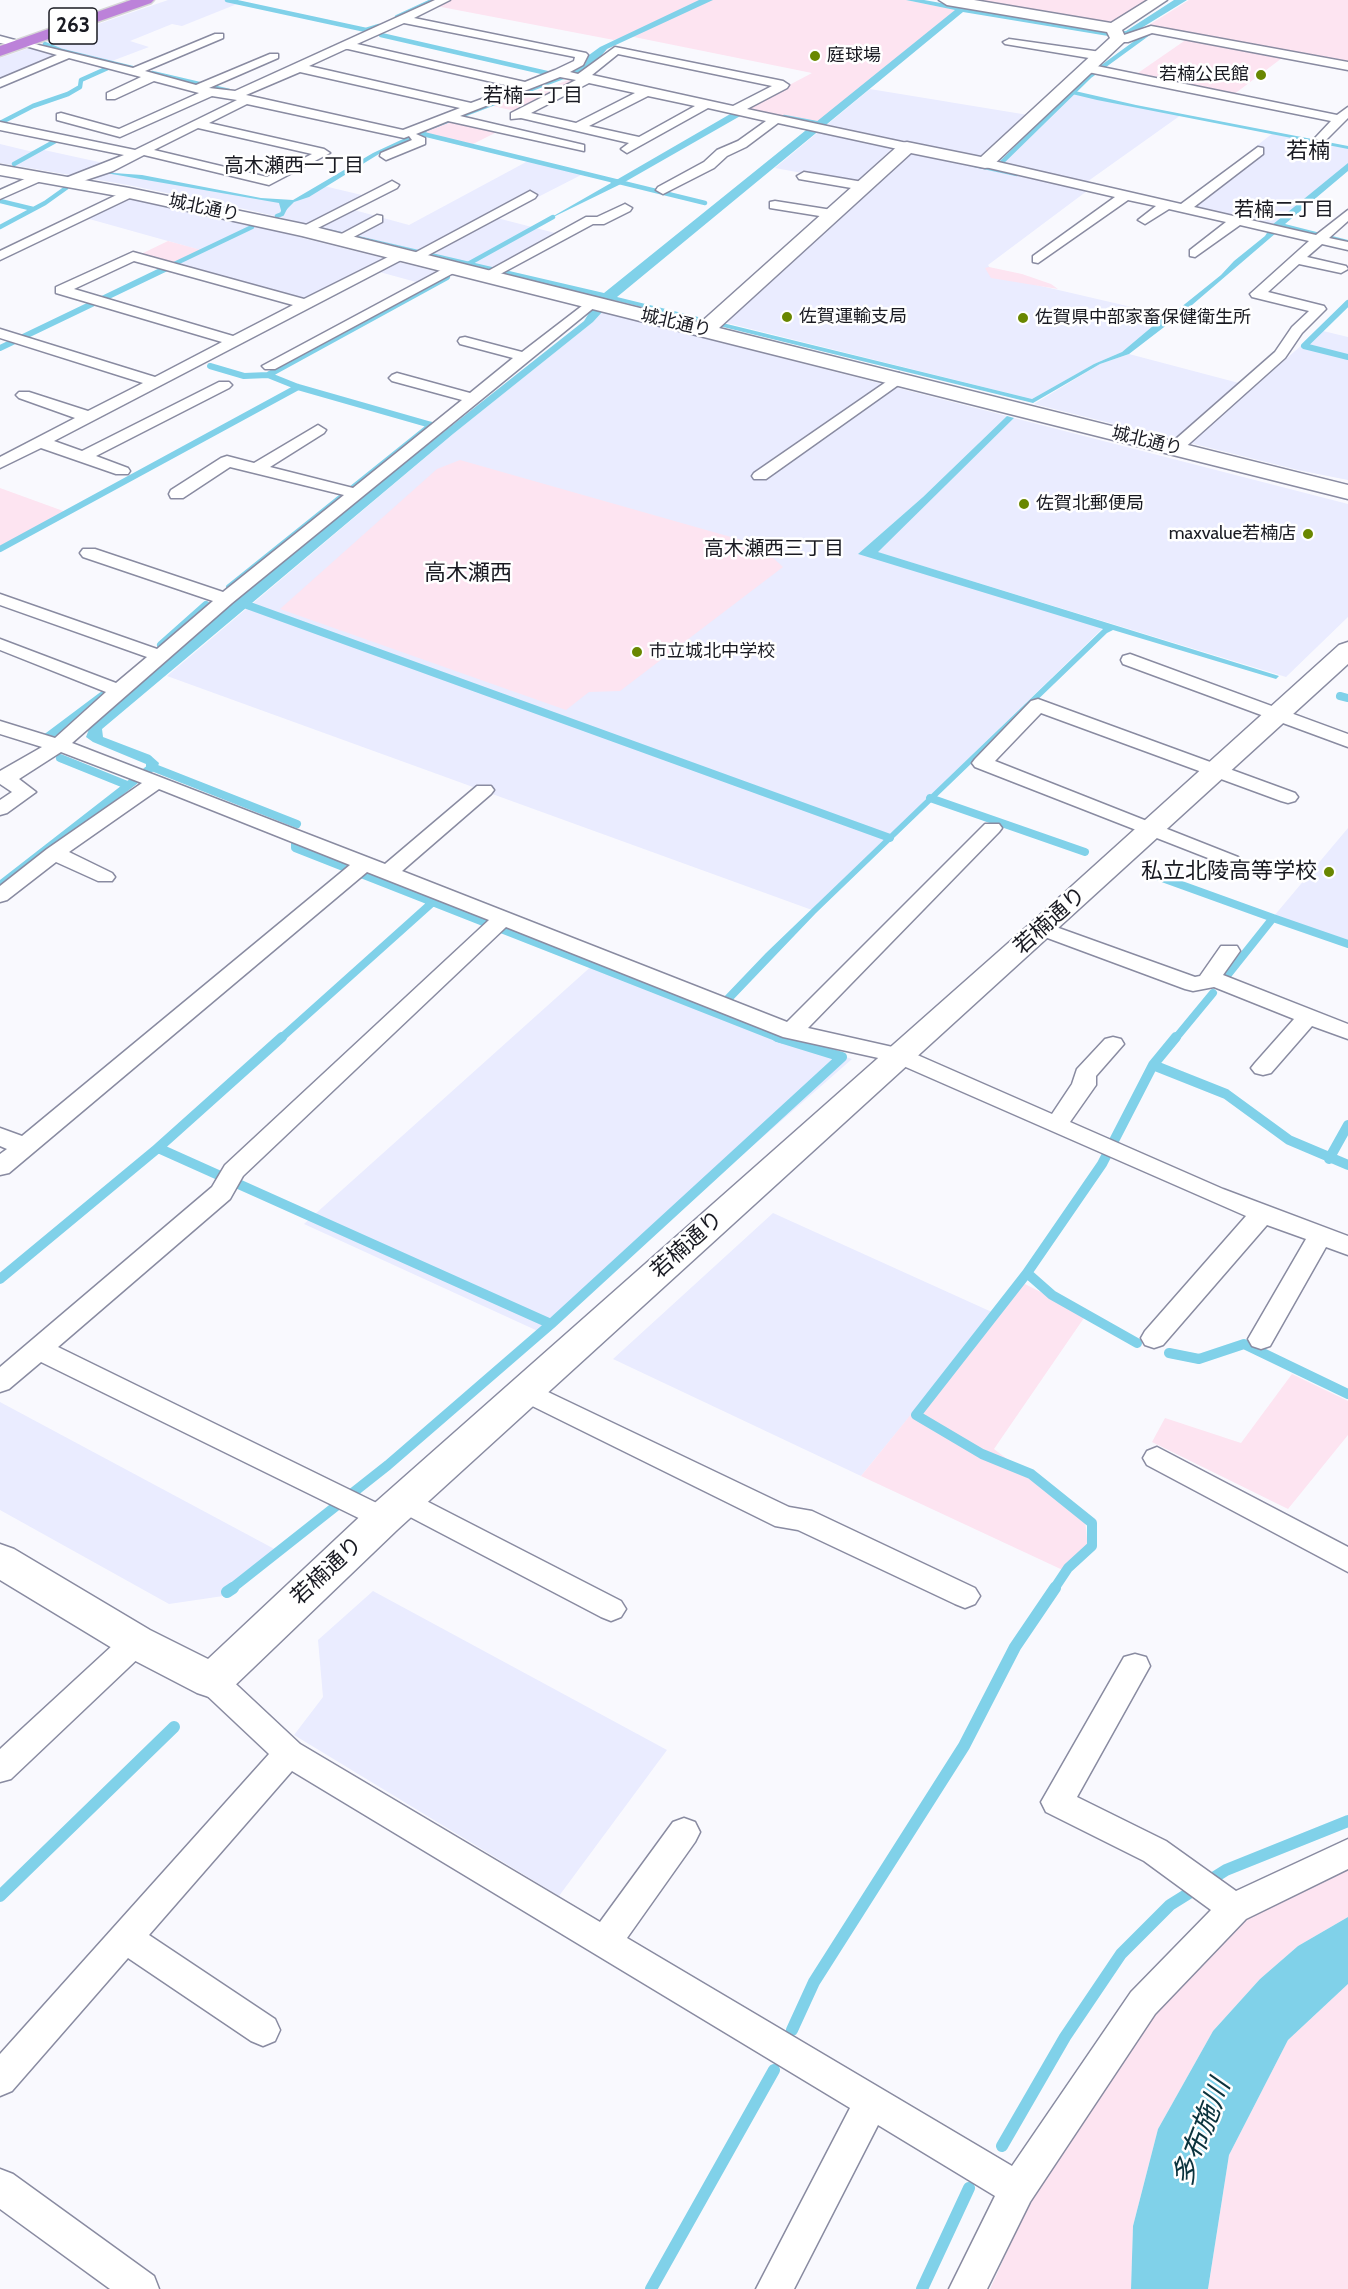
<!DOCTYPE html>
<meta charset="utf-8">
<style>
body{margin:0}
canvas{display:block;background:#f9f9fe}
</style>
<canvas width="1348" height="2289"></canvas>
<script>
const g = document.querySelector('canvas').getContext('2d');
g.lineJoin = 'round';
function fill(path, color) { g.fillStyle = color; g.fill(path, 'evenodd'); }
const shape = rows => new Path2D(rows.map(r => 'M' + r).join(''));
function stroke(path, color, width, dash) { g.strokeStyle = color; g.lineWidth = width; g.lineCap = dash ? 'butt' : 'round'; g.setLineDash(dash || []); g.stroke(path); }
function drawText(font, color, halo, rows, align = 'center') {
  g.font = font + ' Cabin,"Noto Sans JP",sans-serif'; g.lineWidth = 5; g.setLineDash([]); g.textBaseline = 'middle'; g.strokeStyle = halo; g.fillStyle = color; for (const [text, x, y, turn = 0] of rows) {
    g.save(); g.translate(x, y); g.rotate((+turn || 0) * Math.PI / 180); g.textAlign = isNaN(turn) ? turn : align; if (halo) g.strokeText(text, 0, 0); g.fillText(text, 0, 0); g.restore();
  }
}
fill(shape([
 [168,0,227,0,237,4,182,26,172,24,130,41,149,47,104,64,59,56,0,81,0,58],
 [870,89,1028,115,986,155,973,156,901,140,856,183,775,168],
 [1070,92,1117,103,1181,115,1084,184,996,165],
 [1273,133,1348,148,1348,167,1275,226,1181,205],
 [0,144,29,151,44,150,108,164,116,173,286,203,307,196,324,186,366,196,343,207,409,225,528,161,583,174,497,218,559,234,496,269,249,210,128,185,0,163],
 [911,152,1087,191,988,265,994,275,1166,315,1122,352,1094,364,1032,399,723,322],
 [114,195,243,223,438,272,416,282,365,268,307,300,173,264,200,250,75,215],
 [602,312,1007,416,923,497,859,553,1103,628,812,910,167,676,453,434,593,322],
 [1319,330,1348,337,1348,480,1298,470,1034,404,1100,364,1129,354,1254,387],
 [1014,418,1348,504,1348,617,1286,677,877,552],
 [1348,828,1348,940,1274,916],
 [595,963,787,1037,852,1059,540,1332,304,1224],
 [773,1213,994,1313,861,1476,613,1359],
 [0,1402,280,1552,230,1595,169,1604,0,1510],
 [373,1591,667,1750,559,1896,294,1735,323,1697,318,1640]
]), '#eaecff');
fill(shape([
 [450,0,906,0,956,10,815,125,742,110,812,73,634,37,614,40,436,6],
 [967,0,1148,0,1120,20,1095,23],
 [1189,0,1348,0,1348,63,1149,25],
 [1190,37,1286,55,1233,95,1135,75],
 [569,80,580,80,519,112,493,106],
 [452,121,497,132,467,147,415,134],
 [168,241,201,250,173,264,139,255],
 [989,267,1022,274,1051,284,1058,289,991,278,985,268],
 [460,460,759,545,783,567,620,691,589,692,566,710,280,609,437,469],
 [0,488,66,512,0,549],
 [1019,1281,1086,1315,994,1449,1085,1519,1088,1549,1067,1572,861,1476],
 [1292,1374,1348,1401,1348,1435,1288,1509,1152,1442,1165,1418,1241,1443],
 [1348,1868,1348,1917,1298,1946,1260,1979,1213,2031,1158,2129,1133,2226,1131,2289,990,2289,1034,2192,1157,2007,1245,1917],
 [1348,1984,1348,2289,1208,2289,1229,2155,1288,2040]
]), '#fde4f1');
fill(shape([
 [699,0,713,0,607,49,595,63,572,77,577,79,564,79,427,131,424,136,379,154,309,197,294,202,282,214,279,203,100,172,142,175,261,198,293,200,373,153,416,133,560,77,585,64,589,55,600,47],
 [906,0,924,0,1105,32,1126,31,1174,0,1187,0,1130,35,1108,36,963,12,617,297,1032,399,1094,364,1122,352,1166,315,1175,312,1221,275,1234,261,1265,236,1272,225,1348,163,1348,171,1285,224,1348,240,1348,244,1276,233,1185,311,1129,354,1100,364,1033,403,613,300,593,322,453,434,102,729,103,737,150,755,159,763,156,772,146,767,146,764,93,742,86,737,92,721,340,514,584,321,599,297,320,227,604,293,955,10],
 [1075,91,1136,105,1348,146,1348,149,1097,100,1072,94],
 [732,113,742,115,623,183,543,222,611,183,609,180,618,179],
 [1007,416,1014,418,878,552,1279,676,1276,679,1113,630,1107,633,816,913,730,1003,722,999,766,953,1103,629,858,554,923,497],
 [1348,1917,1348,1984,1288,2040,1229,2155,1208,2289,1131,2289,1133,2226,1158,2129,1213,2031,1260,1979,1298,1946]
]), '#80d1e9');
stroke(shape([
 [227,0,366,30,379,26],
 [397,17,434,0],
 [381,35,551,74],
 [45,44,62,51,136,69],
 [152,73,229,91],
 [784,117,821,124],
 [0,123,33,106,68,94,80,87,81,80,110,67],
 [419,133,705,203],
 [14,164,59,139,51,137],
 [1000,164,1090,76,1149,33],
 [975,165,1017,174],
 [0,201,33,209],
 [277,216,282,214,287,204],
 [0,227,45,203,66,188],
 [468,264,553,217],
 [168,267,252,227]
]), '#80d1e9', 4.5);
stroke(shape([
 [1348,303,1304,346,1348,357],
 [0,348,171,266],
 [210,366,244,376,268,375,298,387,431,425],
 [268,375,447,277],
 [0,549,298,387],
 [229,587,431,425],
 [241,603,251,607],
 [204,607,206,605]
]), '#80d1e9', 6);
stroke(shape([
 [247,605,890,838],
 [161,645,206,605],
 [1340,696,1348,698],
 [46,738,102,696],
 [60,758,127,785],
 [152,767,297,824],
 [930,798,1085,852],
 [295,844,295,848,781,1039],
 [1151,874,1273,918,1226,977],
 [0,885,152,767,149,760],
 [1273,918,1348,944],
 [280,1039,434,901],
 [1175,1039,1213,993]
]), '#80d1e9', 8);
stroke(shape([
 [777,1037,842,1057],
 [1153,1065,1226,1094,1289,1140,1348,1165],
 [158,1148,551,1324],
 [1329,1159,1348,1125],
 [1027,1273,1052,1295,1137,1343],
 [0,1279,158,1148,282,1037],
 [1169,1353,1199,1359,1244,1344,1348,1394],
 [231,1589,388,1465,551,1324,842,1057],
 [1054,1589,1068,1568,1092,1546,1092,1523,1031,1474,982,1454,916,1415,1027,1273,1102,1164,1153,1065,1176,1037]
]), '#80d1e9', 10);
stroke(shape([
 [227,1592,233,1588],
 [0,1896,174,1727],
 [792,2030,814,1982,964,1746,1015,1647,1055,1588],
 [1002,2146,1065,2037,1121,1954,1170,1905,1226,1870,1348,1821],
 [651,2289,774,2070],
 [922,2289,969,2188]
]), '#80d1e9', 12);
const street = shape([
 [435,0,450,0,414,18,586,53,588,55,583,65,570,72,578,74,615,47,783,81,789,85,787,88,747,109,907,143,913,147,907,151,778,123,746,147,727,156,714,168,663,194,656,190,658,187,704,162,717,150,738,141,766,121,708,108,627,153,621,149,629,143,521,118,511,119,511,113,576,80,560,77,460,116,584,145,584,151,448,121,416,134,425,138,425,144,386,160,380,156,381,153,412,140,409,136,404,138,247,104,209,123,324,149,330,153,269,185,144,155,113,171,68,186,63,185,63,179,124,155,0,130,0,122,135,150,237,100,212,96,120,137,57,120,57,114,61,113,119,129,199,93,154,81,115,99,107,99,107,93,141,77,69,58,0,87,0,79,57,55,22,45,22,41,133,68,215,34,223,34,223,38,145,71,196,85,270,54,278,54,278,58,209,88,235,91,435,0],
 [404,23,575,57,574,61,555,70,525,82,357,44,404,23],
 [346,49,348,49,514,87,471,103,309,66,346,49],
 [618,54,772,86,733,106,592,75,618,54],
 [300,72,460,108,403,130,246,95,300,72],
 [589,83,635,93,576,123,531,113,589,83],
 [648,96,695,106,639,137,589,126,648,96],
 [198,128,312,154,267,177,154,150,198,128],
 [1151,26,1348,62,1348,70,1152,33,1128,42,1118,42,1112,39,1151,26],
 [0,36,15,40,17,42,11,45,0,43,0,36],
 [1009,39,1101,52,1107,56,1101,60,1005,44,1003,42,1009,39],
 [1087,64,1337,115,1348,107,1348,118,1325,141,1321,142,1315,138,1331,121,1083,71,1081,68,1087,64],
 [1258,147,1263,148,1263,154,1194,207,1316,235,1348,210,1348,221,1329,238,1348,242,1348,250,1322,244,1307,257,1346,266,1348,269,1341,273,1299,264,1268,292,1324,306,1326,309,1302,333,1285,358,1181,451,1169,451,1167,448,1169,445,1275,352,1292,327,1309,311,1252,297,1250,294,1309,241,1240,225,1195,257,1190,256,1190,250,1226,222,1169,209,1145,224,1138,220,1156,206,1128,200,1038,263,1033,262,1033,256,1115,197,985,167,979,163,985,159,1181,204,1258,147],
 [804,172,863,182,870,186,863,190,799,179,797,176,804,172],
 [38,173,43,174,43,180,0,199,0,190,38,173],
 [392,181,399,185,397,188,308,233,303,234,296,230,392,181],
 [129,189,134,190,134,196,0,260,0,251,129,189],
 [530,191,537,195,535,198,419,260,414,261,407,257,530,191],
 [775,201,832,210,839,214,832,218,770,208,770,202,775,201],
 [625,204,632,208,630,211,604,224,593,224,491,279,481,279,479,276,586,217,597,217,625,204],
 [377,215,382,216,382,222,344,242,339,243,332,239,377,215],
 [402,250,409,254,407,257,54,441,82,451,219,382,229,382,232,385,229,388,96,456,128,468,130,471,128,474,116,474,41,448,0,468,0,457,75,418,19,398,16,395,19,392,29,392,88,411,143,383,0,338,0,329,155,377,222,342,56,293,56,287,133,252,304,299,402,250],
 [134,261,293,305,233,336,74,289,134,261],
 [454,263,461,267,459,270,275,369,265,369,262,366,454,263],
 [591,299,598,303,596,306,232,603,72,743,385,864,477,786,491,786,494,790,491,794,402,871,787,1022,985,824,999,824,1002,828,999,832,808,1028,906,1050,1052,1114,1072,1084,1077,1069,1105,1039,1113,1037,1121,1039,1124,1044,1096,1076,1096,1085,1070,1122,1223,1189,1348,1236,1348,1255,1326,1247,1270,1346,1261,1349,1252,1346,1248,1339,1306,1239,1267,1225,1163,1345,1154,1348,1145,1345,1141,1338,1145,1331,1246,1216,892,1061,783,1037,506,927,243,1176,230,1199,58,1347,393,1511,397,1519,393,1527,383,1530,41,1362,9,1389,0,1392,0,1367,212,1187,225,1165,489,920,367,872,9,1173,0,1175,0,1154,7,1149,0,1146,0,1128,22,1136,350,865,159,789,69,852,112,873,115,877,112,881,98,881,56,862,7,900,0,902,0,886,47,849,142,783,61,752,19,779,36,792,7,813,0,815,0,800,12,792,0,784,0,771,42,747,0,734,0,721,55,738,106,692,0,650,0,639,116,683,147,657,0,605,0,594,157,649,213,601,83,557,80,553,83,549,95,549,223,592,344,495,230,467,183,498,171,498,169,494,171,490,221,458,227,456,254,463,318,425,326,430,324,433,270,467,353,488,462,400,392,381,389,378,392,375,397,373,470,393,513,358,460,344,458,341,460,338,465,337,522,352,591,299],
 [899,373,907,378,904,381,766,479,754,479,752,476,754,473,899,373],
 [1130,654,1348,734,1348,747,1123,664,1121,660,1123,656,1130,654],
 [1038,699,1295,793,1298,797,1295,801,1288,803,1281,801,1041,713,995,761,1238,857,1241,861,1238,865,1231,867,975,767,972,763,975,759,1031,701,1038,699],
 [1042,922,1195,977,1200,976,1221,946,1237,946,1240,951,1223,975,1348,1024,1348,1039,1312,1026,1271,1073,1263,1075,1255,1073,1251,1068,1255,1063,1294,1019,1214,987,1193,991,1185,989,1034,933,1031,928,1034,923,1042,922],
 [525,1381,789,1507,812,1511,975,1588,980,1596,975,1604,965,1608,955,1604,798,1530,775,1526,516,1398,512,1391,516,1384,525,1381],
 [1157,1447,1348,1547,1348,1572,1147,1465,1143,1458,1147,1451,1157,1447],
 [403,1489,621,1601,626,1609,621,1617,611,1621,601,1617,393,1508,389,1500,393,1492,403,1489],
 [136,1630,146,1633,151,1642,146,1651,11,1779,0,1782,0,1749,126,1633,136,1630],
 [1135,1654,1146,1657,1150,1666,1077,1797,1166,1841,1236,1891,1348,1839,1348,1869,1246,1919,1155,2014,1030,2202,987,2289,949,2289,995,2196,878,2125,794,2289,756,2289,850,2108,292,1771,149,1935,275,2019,280,2030,275,2041,263,2046,251,2041,128,1958,12,2091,0,2096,0,2054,269,1754,201,1690,197,1681,201,1672,212,1668,223,1672,300,1744,600,1922,673,1822,684,1818,695,1822,700,1832,695,1842,627,1938,1012,2166,1131,1992,1211,1910,1144,1861,1046,1812,1041,1802,1124,1657,1135,1654],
 [0,2169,13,2174,154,2276,159,2289,110,2289,0,2209,0,2169]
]);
const secondary = shape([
 [939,0,974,0,1111,23,1148,0,1167,0,1122,30,1126,39,1124,42,991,167,985,168,911,153,719,328,1348,485,1348,499,302,236,129,198,0,175,0,165,129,188,303,224,700,323,901,143,907,142,981,157,1110,38,1107,32,947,5,939,0],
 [1348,642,1348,664,397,1530,227,1693,212,1698,197,1693,122,1654,0,1580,0,1544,14,1549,150,1630,208,1659,369,1508,1032,922,1339,645,1348,642]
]);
const highway = shape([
 [131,0,154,0,151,3,0,56,0,46,131,0]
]);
stroke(street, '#898ba1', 3);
stroke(secondary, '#898ba1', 3);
stroke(highway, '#d6d6d7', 3);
fill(street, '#fff');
fill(secondary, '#fff');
fill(highway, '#bc82d9');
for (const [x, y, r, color] of [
 [815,56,6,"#698700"],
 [1261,75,6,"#698700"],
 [787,317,6,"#698700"],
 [1023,318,6,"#698700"],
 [1024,504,6,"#698700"],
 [1308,534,6,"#698700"],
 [637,652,6,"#698700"],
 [1329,872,6,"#698700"]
]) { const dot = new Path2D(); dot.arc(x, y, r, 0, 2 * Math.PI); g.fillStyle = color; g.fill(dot); stroke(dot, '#fff', 2); }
drawText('18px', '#191a22', '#fff', [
 ["庭球場",827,56],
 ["若楠公民館",1249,75,"right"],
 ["佐賀運輸支局",799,317],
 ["佐賀県中部家畜保健衛生所",1035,318],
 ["佐賀北郵便局",1036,504],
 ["maxvalue若楠店",1296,534,"right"],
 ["市立城北中学校",649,652]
], 'left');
drawText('18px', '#191a22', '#fff', [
 ["城北通り",204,208,12],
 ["城北通り",676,323,13],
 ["城北通り",1147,441,14]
]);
drawText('20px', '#191a22', '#fff', [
 ["若楠一丁目",533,96],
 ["高木瀬西一丁目",294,166],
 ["若楠二丁目",1284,210],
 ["高木瀬西三丁目",774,549]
]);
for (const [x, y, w] of [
 [73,26,48]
]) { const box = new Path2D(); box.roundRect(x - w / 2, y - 18, w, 36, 4.5); g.fillStyle = '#fff'; g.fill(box); stroke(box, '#191a22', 1.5); }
drawText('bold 21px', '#191a22', null, [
 ["263",73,26]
]);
drawText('22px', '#191a22', '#fff', [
 ["若楠",1308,152],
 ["高木瀬西",468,574]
]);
drawText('22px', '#191a22', '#fff', [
 ["私立北陵高等学校",1317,872]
], 'right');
drawText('22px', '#191a22', '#fff', [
 ["若楠通り",1050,921,-42],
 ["若楠通り",687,1245,-42],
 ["若楠通り",327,1571,-43]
]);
drawText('italic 28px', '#0b333d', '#fff', [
 ["多布施川",1202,2133,-69]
]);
</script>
